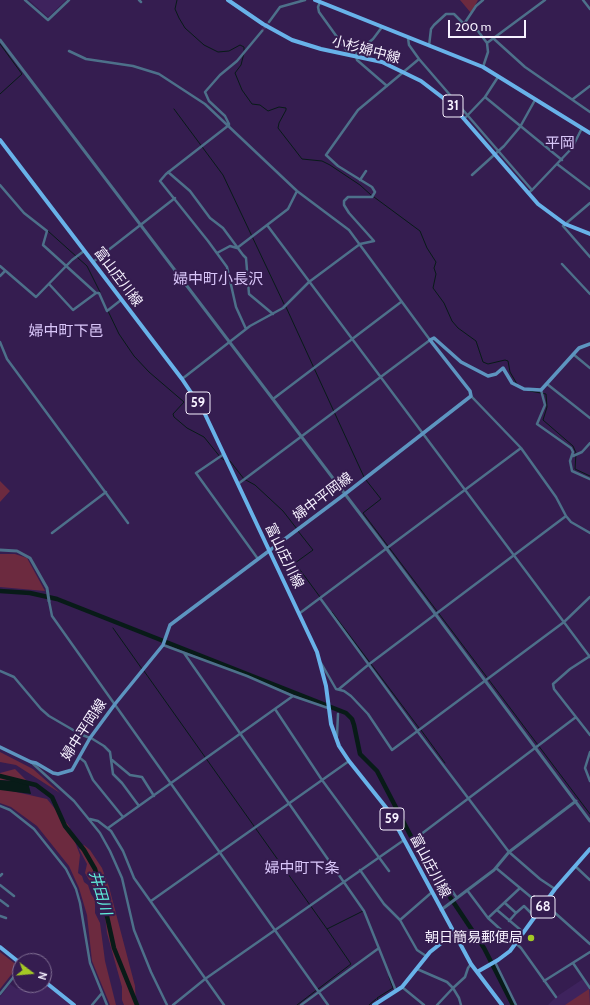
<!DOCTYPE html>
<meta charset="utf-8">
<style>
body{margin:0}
#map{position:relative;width:590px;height:1005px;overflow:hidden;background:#351d50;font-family:Cabin,sans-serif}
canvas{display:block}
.north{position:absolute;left:12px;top:953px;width:40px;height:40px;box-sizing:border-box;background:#351d50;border:1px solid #837296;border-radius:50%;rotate:106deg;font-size:11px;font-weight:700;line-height:16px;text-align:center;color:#f7f2ff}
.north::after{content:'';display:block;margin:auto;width:14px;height:18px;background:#a4c825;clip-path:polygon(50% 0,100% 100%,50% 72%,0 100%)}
.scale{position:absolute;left:448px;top:20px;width:78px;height:18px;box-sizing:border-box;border:2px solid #f7f2ff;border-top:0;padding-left:5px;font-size:12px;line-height:14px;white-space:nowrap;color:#f7f2ff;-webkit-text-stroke:3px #351d50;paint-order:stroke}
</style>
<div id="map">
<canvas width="590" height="1005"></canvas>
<div class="north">N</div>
<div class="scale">200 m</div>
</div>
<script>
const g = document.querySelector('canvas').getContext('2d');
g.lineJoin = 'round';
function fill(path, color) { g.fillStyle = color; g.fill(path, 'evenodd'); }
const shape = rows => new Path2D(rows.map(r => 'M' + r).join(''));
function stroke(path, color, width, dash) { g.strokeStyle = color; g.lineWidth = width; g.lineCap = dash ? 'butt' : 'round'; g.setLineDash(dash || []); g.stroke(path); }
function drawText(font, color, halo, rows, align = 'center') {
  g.font = font + ' Cabin,"Noto Sans JP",sans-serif'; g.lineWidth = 4; g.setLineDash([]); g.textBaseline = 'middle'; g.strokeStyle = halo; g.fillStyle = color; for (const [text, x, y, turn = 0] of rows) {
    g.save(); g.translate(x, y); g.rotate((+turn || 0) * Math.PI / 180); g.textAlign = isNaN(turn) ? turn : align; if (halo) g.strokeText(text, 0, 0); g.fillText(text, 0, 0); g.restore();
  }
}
fill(shape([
 [29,0,66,0,48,17],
 [583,979,590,990,590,1005,548,1005,556,997],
 [44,983,71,1005,0,1005,0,997,10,984,17,989,20,985,44,985]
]), '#3e235d');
fill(shape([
 [460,0,478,0,471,13],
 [0,481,10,491,0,502],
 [0,554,15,554,27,558,45,591,0,587],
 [0,752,33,769,60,793,16,765,0,762],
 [15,769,28,782,0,780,0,773],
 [3,789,47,799,69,826,80,855,78,873,82,876,84,882,88,885,91,894,95,900,95,913,100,923,105,961,116,1005,110,1005,92,961,87,915,79,888,69,866,37,826,11,807,0,803,0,790],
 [84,845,90,850,102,868,109,887,135,986,136,1005,124,1005,122,1000,122,987,107,933,105,915,95,890,85,873,87,864,79,849],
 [0,952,18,966,0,989],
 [589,989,590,1005,565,1005]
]), '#6c2a3f');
fill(shape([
 [0,780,28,782,31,794,0,790]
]), '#081b18');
stroke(shape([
 [177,0,175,9,179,18,185,28,204,45,218,52,229,51,240,45,244,47,244,50],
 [0,44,22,74,0,94],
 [244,53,241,65,235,73,242,90,252,104,260,105,268,111,279,107,286,108,286,110,279,123,278,128,302,159,322,161,330,165,360,185,371,195],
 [174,109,223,175,284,304],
 [374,197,420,231,427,248,436,262,434,268,436,274,433,288,444,303,452,321,458,328,476,341,483,362,488,364,505,360,508,361,510,372,517,384],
 [48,231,87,266,100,292],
 [286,307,364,477],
 [108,311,119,334,134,356,149,372,184,402,173,414,174,417,187,428,204,437,221,458,224,460],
 [530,391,546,394,547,407,543,420,573,446,576,453,575,469,590,476],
 [230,461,244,479,255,485,283,511,297,529],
 [366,480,381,499,363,513,590,814],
 [298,531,313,550,295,563,320,597],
 [332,612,419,728],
 [113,628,142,669],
 [144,671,327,929],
 [421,730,445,763],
 [378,1000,377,998,393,988,389,977],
 [297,1005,351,964,327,929,363,911],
 [369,1005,376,999]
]), '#081b18', 1);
stroke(shape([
 [0,591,30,593,57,599,346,713,352,719,354,725,360,754,377,771,416,846,484,948,513,1005],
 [0,776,36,785,52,797,65,826,84,850,95,869,101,889,114,948,137,1005]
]), '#081b18', 4.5);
stroke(shape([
 [262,31,269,22]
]), '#523d6a', 2.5, [2.5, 1]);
stroke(shape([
 [25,0,48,20,69,0],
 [139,0,141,2],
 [583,0,590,9],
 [320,2,318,7,319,12,350,55],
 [269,22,280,7,305,0],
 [464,24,476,6,483,0],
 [382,27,373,39,357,52,356,56,357,60,387,86],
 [408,38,409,45,419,59,532,190,528,193],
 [494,39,525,67,590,112],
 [487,43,545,0],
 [429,46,431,29,434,25,446,14,454,14,464,24,478,31,487,43,488,52,483,67],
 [69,51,86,59,133,66,159,74,205,104,297,191,349,230,430,340,238,484],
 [498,77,485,97,562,160],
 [573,99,590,86],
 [464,119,485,97],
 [229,124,225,116,209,101,205,92,220,75,237,61,262,31],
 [229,125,166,174,160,181,208,241,227,267,236,307,246,329],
 [557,164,590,189],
 [168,172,190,191,210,218,223,228,243,255,246,258,249,294,273,314],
 [472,175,504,146,520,127,535,100],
 [360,180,366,171],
 [0,185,24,213,47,231,43,245,96,293],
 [532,190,572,148,582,128],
 [590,203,563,226,590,257],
 [267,225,590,657],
 [217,253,230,246,237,248,288,209,297,191],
 [93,262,175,198],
 [562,264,590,294],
 [0,266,36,297,72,260,84,251],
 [0,276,5,271],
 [49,284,73,310,96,293,99,293,107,311,121,300],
 [0,342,7,359,128,523],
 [573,354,590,368],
 [182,379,250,326,283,308,309,282,360,244,374,241,349,213,344,205,344,201,348,197,372,197,375,192,372,187,338,166,326,155,358,110,419,59],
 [547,384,590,418],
 [541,390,545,405,537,424,571,448,573,452,570,461,572,471,590,479],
 [471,396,521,448,556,497,566,516,571,522,590,533],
 [273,399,401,302],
 [224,454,196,473,258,559],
 [573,456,582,452,590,443],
 [52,533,106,492],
 [320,598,418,732,509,852,540,879,555,889],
 [49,601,52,616,328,1005],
 [300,613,521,448],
 [163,645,247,676,293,696,328,708],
 [184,653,364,911,396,991],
 [590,656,570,669,553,684,554,689,590,735],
 [321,663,336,689,344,691,351,696,368,714,392,750,564,622,590,597],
 [0,671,14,677,41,709,49,716,80,734,90,738],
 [339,689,368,665,566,516],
 [275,709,322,780,389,871],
 [337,736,338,714],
 [91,738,104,746,110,752,113,774,122,783,139,806],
 [590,752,585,768,590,781],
 [80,758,85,762,93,780,123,817],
 [112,760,130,775,142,777,154,796],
 [31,762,74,801,100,833,110,851,122,878,134,930,151,972,167,1005],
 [0,806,10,810,34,829,66,869,76,889,80,903,90,963,107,1005],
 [90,819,98,821,111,831,123,851,134,878,224,1005],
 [108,828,293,696],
 [575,866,590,880],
 [496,868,543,907],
 [360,870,384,904,400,920,417,950,426,956],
 [0,876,2,874],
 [0,885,14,896],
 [467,890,488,918,521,948,556,997],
 [457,898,420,845,420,835,576,717],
 [0,900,8,906],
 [151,901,349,761],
 [505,903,516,913,509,921],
 [545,904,590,944],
 [497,910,523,932],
 [516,913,524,906,535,917],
 [0,916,6,918],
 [488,918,520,888],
 [400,920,431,893],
 [495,962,516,1005],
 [573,963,590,988],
 [417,969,447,982,453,988,437,1005],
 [544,981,590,952],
 [402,987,424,1005],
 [0,994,20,969],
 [92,1005,102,993],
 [173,1005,205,979,404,840],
 [301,1005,379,948],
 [461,1005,459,998,453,988,465,977,468,968,471,964]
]), '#4d708a', 2.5);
stroke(shape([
 [0,40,386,548,590,821],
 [0,550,17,551,30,558,47,588,49,601],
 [441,910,494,870,509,852,576,801]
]), '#4d708a', 3);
stroke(shape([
 [0,747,31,762,36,763,53,773,58,774,72,770,90,738,115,704,163,645,170,625,345,494,471,396,470,391,430,340,434,338,461,362,488,376,496,374,503,368,512,383,524,389,541,390,579,348,590,344]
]), '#5d95c0', 3.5);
stroke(shape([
 [228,0,263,24,292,40,321,49,382,62,421,81,451,104,538,204,565,224,590,234],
 [315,0,483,67,590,133],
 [0,140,182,379,204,412,317,652,326,686,331,724,339,746,349,761,388,810,471,964,502,1005],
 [0,947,20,963],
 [477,972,498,960,510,951,555,889,590,849],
 [44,981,74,1005],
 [374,1005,402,987,430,952,454,933]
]), '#68b2e9', 4);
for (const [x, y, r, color] of [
 [531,938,4,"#a4c825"]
]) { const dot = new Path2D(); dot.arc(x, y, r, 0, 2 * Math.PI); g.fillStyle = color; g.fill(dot); stroke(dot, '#351d50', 1.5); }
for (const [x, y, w] of [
 [453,106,20],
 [198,403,24],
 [392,819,24],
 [543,907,24]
]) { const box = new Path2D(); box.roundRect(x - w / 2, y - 11, w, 22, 3); g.fillStyle = '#351d50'; g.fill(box); stroke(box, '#f7f2ff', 1); }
drawText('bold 13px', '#f7f2ff', null, [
 ["31",453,106],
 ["59",198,403],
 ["59",392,819],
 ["68",543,907]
]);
drawText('14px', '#f7f2ff', '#351d50', [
 ["小杉婦中線",366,50,15],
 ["富山庄川線",118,277,53],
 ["婦中平岡線",323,497,-37],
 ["富山庄川線",284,556,64],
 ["婦中平岡線",84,730,-57],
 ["富山庄川線",430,866,62]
]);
drawText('14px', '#f7f2ff', '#351d50', [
 ["朝日簡易郵便局",523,938]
], 'right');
drawText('15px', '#d9c6f9', '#351d50', [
 ["平岡",560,144],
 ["婦中町小長沢",218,280],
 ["婦中町下邑",66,332],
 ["婦中町下条",302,869]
]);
drawText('italic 15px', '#60efdb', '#351d50', [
 ["井田川",100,893,74]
]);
</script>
